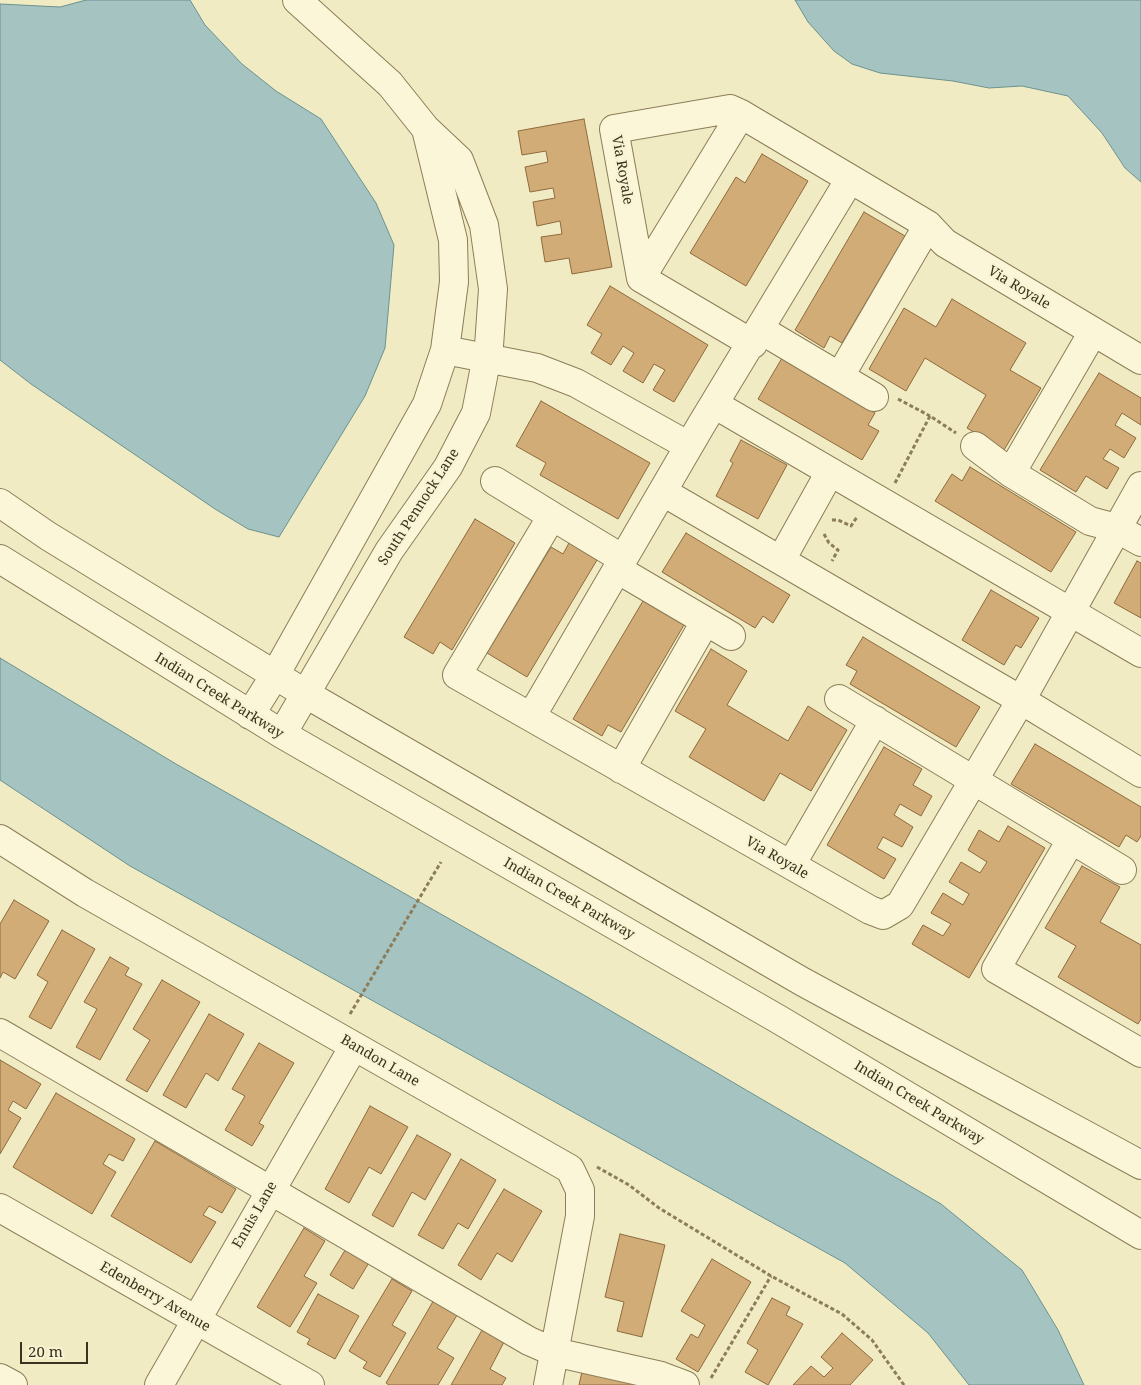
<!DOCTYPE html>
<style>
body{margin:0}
#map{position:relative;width:1141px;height:1385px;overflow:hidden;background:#f1ebc3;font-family:"Noto Serif",serif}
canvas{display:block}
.scale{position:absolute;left:20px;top:1342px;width:68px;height:22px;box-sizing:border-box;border:2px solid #3b311e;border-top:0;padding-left:6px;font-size:15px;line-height:18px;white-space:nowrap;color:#3b311e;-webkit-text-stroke:4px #f7f3d3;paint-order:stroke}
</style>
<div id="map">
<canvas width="1141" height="1385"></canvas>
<div class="scale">20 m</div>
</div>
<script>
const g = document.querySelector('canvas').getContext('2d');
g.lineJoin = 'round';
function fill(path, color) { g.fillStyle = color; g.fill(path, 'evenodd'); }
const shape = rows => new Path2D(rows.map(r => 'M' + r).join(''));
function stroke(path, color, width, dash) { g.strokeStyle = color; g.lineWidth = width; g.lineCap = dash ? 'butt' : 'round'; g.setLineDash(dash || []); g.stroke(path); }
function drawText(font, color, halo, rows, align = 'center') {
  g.font = font + ' "Noto Serif",serif'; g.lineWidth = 4.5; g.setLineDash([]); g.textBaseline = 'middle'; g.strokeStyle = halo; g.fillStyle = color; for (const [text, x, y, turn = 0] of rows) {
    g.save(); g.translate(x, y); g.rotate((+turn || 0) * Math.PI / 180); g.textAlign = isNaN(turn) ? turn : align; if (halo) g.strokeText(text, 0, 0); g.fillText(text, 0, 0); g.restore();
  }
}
const water = shape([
 [86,0,190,0,205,25,242,64,276,91,321,119,376,203,394,245,385,348,365,396,279,537,248,529,215,509,31,384,0,360,0,4,60,7,86,0],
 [795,0,1141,0,1141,182,1125,168,1102,133,1068,96,1022,86,989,88,953,81,880,73,852,64,834,51,808,22,795,0],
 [0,658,176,764,582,994,941,1204,1022,1270,1058,1330,1084,1385,969,1385,928,1333,845,1263,130,866,0,780,0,658]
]);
fill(water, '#a5c3c0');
stroke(water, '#6b928f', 1);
const building = shape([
 [584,119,612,267,572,274,569,258,545,262,541,237,562,234,560,221,537,226,533,202,555,198,553,188,530,192,525,167,548,162,546,151,522,155,518,131,584,119],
 [762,154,808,181,746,286,690,253,736,177,745,183,762,154],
 [864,212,905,236,842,343,830,336,824,348,795,330,864,212],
 [610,286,708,345,674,402,653,390,665,370,654,364,643,383,623,371,634,353,623,346,611,365,591,353,602,334,587,325,610,286],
 [952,299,1026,343,1010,370,1041,388,1004,450,967,428,986,395,925,358,906,391,869,369,904,308,936,327,952,299],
 [782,358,875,413,868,425,879,431,862,460,758,399,782,358],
 [1099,373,1141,398,1141,425,1122,413,1115,425,1136,438,1124,458,1110,449,1103,459,1119,468,1107,489,1086,476,1076,492,1040,470,1099,373],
 [541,401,650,463,618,519,540,475,546,463,516,446,541,401],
 [741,440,787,465,758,519,716,496,733,463,730,461,741,440],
 [970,467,1076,532,1051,572,935,501,952,474,962,481,970,467],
 [475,519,515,543,452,650,440,642,433,654,404,637,475,519],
 [686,533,790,595,773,623,763,616,755,628,662,572,686,533],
 [569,543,597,560,527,677,487,653,551,547,563,554,569,543],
 [1137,561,1141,563,1141,618,1114,603,1137,561],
 [991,590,1039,618,1021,648,1016,645,1004,665,962,640,991,590],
 [643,601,684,625,621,732,608,725,602,736,573,719,643,601],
 [863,637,980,707,956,747,850,684,857,671,846,665,863,637],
 [711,649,747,671,727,705,788,741,808,706,847,730,811,791,780,773,764,801,689,757,706,729,675,711,711,649],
 [1035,744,1141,807,1141,836,1137,842,1126,835,1119,847,1011,784,1035,744],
 [884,747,922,769,913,785,932,796,921,816,900,804,894,815,913,827,902,847,883,837,877,848,896,859,884,879,827,845,884,747],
 [1008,826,1045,848,969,978,912,944,923,925,943,936,951,924,931,913,943,893,963,905,969,894,949,882,961,862,980,873,987,862,968,850,979,830,999,842,1008,826],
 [1082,866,1120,887,1100,922,1141,945,1141,1019,1138,1024,1058,977,1076,946,1045,928,1082,866],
 [14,900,49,921,15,979,3,972,0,978,0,924,14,900],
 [62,930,95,949,51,1029,29,1017,48,982,37,975,62,930],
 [110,957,129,968,125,975,142,984,100,1060,76,1047,97,1009,84,1002,110,957],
 [162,980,200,1002,147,1092,126,1080,150,1040,133,1029,162,980],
 [209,1014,244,1034,218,1081,206,1073,186,1108,163,1095,209,1014],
 [259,1043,294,1063,259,1123,264,1126,252,1146,225,1130,245,1096,232,1089,259,1043],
 [0,1060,41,1084,26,1109,13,1101,8,1110,21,1118,0,1154,0,1060],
 [56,1093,135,1139,123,1161,109,1154,103,1164,116,1172,92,1214,13,1167,56,1093],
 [370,1106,408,1127,381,1174,369,1167,349,1203,325,1189,370,1106],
 [417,1135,451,1154,425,1200,412,1192,393,1227,372,1215,417,1135],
 [155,1141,236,1189,222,1213,209,1206,203,1215,216,1222,191,1263,111,1216,155,1141],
 [461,1159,496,1180,468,1229,458,1223,443,1249,418,1235,461,1159],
 [504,1189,542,1211,512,1262,497,1253,481,1280,458,1265,504,1189],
 [304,1228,325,1241,304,1276,317,1283,290,1327,257,1307,304,1228],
 [620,1234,665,1245,642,1337,617,1331,624,1302,605,1297,620,1234],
 [347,1247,370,1261,353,1289,330,1275,347,1247],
 [712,1259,751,1282,698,1372,676,1359,691,1334,698,1338,705,1325,681,1311,712,1259],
 [392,1279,412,1291,392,1325,406,1333,380,1377,363,1368,367,1362,349,1351,392,1279],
 [318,1294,359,1316,335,1359,307,1344,310,1339,297,1332,318,1294],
 [435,1298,459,1312,437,1348,454,1358,438,1385,389,1385,386,1383,435,1298],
 [772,1298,790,1307,786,1315,803,1324,768,1385,745,1372,758,1350,747,1343,772,1298],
 [482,1330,504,1342,490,1369,506,1378,502,1385,451,1385,482,1330],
 [842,1333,873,1360,850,1385,793,1385,811,1366,824,1377,833,1368,821,1357,842,1333],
 [583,1367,652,1385,579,1385,583,1367]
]);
fill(building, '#d1ac77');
stroke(building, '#8d6a3d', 1);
const minor = shape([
 [641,278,741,114],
 [761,330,874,397],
 [753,344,641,278,614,129,730,109,741,114,928,225,945,243,1141,360],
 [445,350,537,368,576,383,689,446],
 [840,376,928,225],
 [714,404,1141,653],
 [975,446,1011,473,1090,521,1116,528,1141,542],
 [1011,473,1093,332],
 [495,481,552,516],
 [663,492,1021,700,1141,773],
 [0,503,48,536,306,694,803,982,1141,1165],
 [0,559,282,734,778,1019,1141,1235],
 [623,559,552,516,457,675,870,910,883,915,900,905,1021,700,1141,486],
 [781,560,830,472],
 [617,569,731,636],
 [839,699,1122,870],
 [250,715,275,675,427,404,445,350,454,282,453,240,426,129],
 [531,717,700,427,850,179],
 [282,734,389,551,448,467,476,413,489,346,493,289,484,225,459,160,426,129,390,84,297,0],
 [621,769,705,622],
 [0,839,85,893,570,1169,580,1190,580,1216,548,1385],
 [1071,840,996,969,1141,1053],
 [791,865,875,720],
 [0,1033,529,1341,554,1352,661,1376,685,1385],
 [0,1208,310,1385],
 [0,1378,13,1385],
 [159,1385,354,1046]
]);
stroke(minor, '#8c7d59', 30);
stroke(shape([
 [898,399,930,416],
 [895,483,930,416,956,433],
 [832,520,838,520,851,526,857,517],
 [824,534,829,543,838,550,832,561],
 [350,1014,441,862],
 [597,1167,629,1185,659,1208,771,1276,842,1314,872,1340,904,1385],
 [711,1378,771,1276]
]), '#8c7d59', 3, [4, 2.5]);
stroke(minor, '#fbf6d7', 28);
drawText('14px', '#3b311e', '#f7f3d3', [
 ["Via Royale",622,170,80],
 ["Via Royale",1019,288,31],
 ["South Pennock Lane",419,507,-57],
 ["Indian Creek Parkway",219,696,32],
 ["Via Royale",777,858,30],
 ["Indian Creek Parkway",569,899,30],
 ["Bandon Lane",380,1061,30],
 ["Indian Creek Parkway",919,1103,31],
 ["Ennis Lane",255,1215,-60],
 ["Edenberry Avenue",155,1297,30]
]);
</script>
